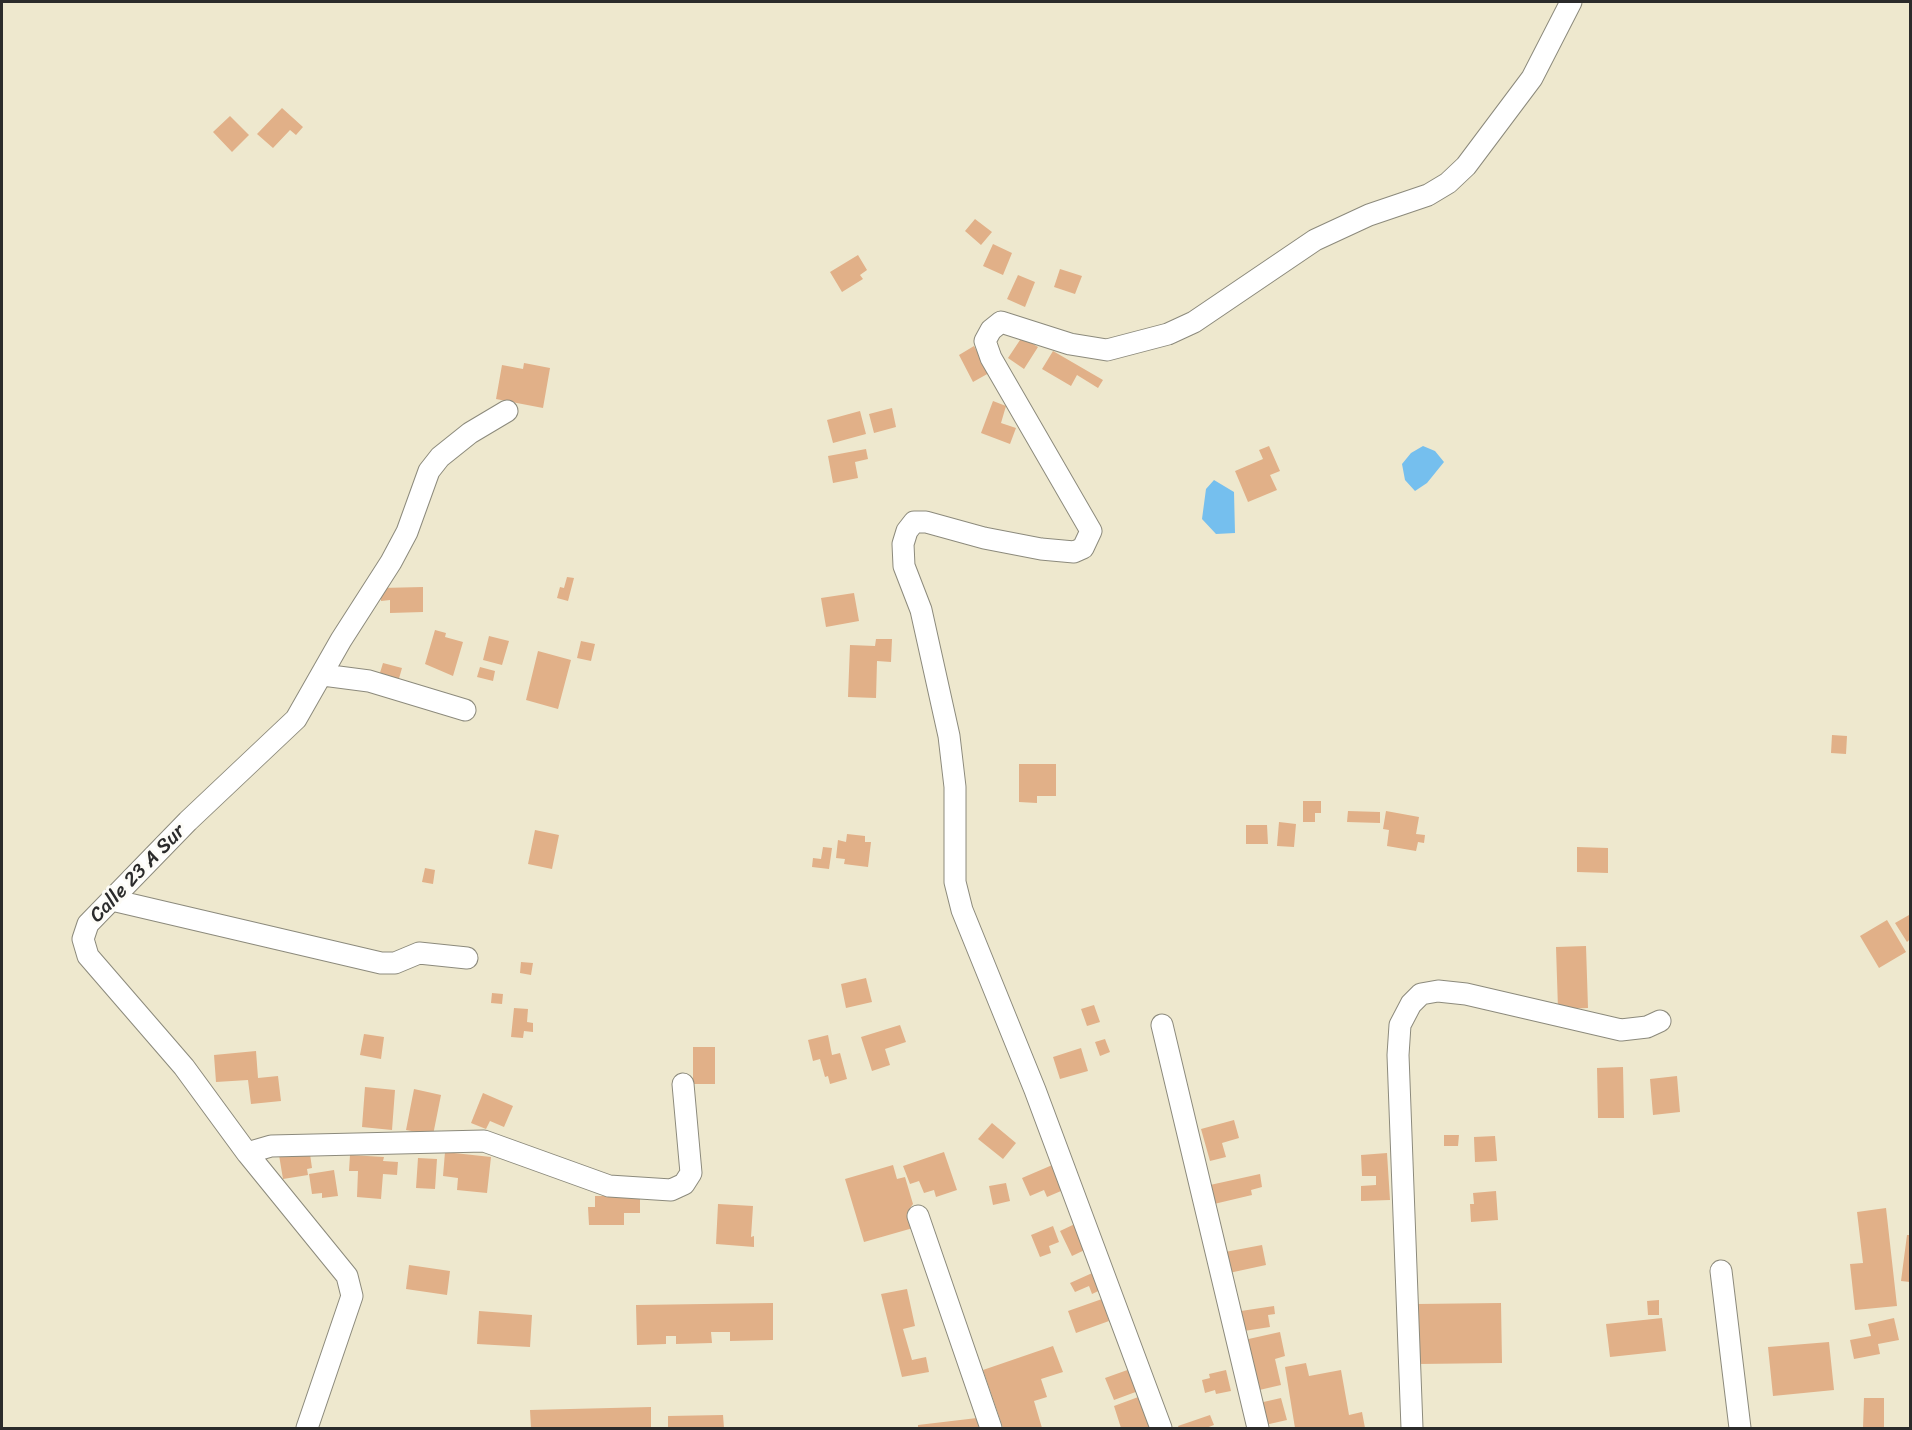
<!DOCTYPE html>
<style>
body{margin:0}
#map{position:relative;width:1912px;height:1430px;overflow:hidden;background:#eee8ce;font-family:Sriracha,sans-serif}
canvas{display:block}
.frame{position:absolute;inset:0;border:3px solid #2b2b2b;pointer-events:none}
</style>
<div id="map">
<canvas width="1912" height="1430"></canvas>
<div class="frame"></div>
</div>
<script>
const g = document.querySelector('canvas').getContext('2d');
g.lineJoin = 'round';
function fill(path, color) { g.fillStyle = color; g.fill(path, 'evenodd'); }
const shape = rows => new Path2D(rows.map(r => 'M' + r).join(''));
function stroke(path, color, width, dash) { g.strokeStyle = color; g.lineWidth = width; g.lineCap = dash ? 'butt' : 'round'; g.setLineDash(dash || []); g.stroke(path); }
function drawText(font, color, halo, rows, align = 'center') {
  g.font = font + ' Sriracha,sans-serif'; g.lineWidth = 6; g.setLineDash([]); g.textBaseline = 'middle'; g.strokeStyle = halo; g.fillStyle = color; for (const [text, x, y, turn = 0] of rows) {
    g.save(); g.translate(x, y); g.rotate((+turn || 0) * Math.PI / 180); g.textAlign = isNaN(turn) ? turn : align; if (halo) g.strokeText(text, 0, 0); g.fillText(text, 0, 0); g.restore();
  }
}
fill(shape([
 [1423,446,1435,451,1444,462,1427,483,1415,491,1405,480,1402,464,1411,453],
 [1214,480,1234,492,1235,533,1216,534,1202,519,1206,489]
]), '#75bfee');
fill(shape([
 [282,108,303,127,296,135,290,130,273,148,257,134],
 [230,116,249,135,232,152,213,132],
 [975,219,992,232,981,245,965,231],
 [993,244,1012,253,1003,275,983,266],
 [858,255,867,270,860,275,863,279,842,292,830,272],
 [1060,269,1082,276,1075,294,1054,287],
 [1018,275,1035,282,1025,307,1007,299],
 [1022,337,1038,347,1024,369,1008,358],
 [974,346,989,373,973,382,959,355],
 [1053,351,1103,380,1098,388,1077,375,1071,386,1042,369],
 [524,363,550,368,543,408,496,399,502,365,523,369],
 [993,401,1006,406,1001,423,1016,428,1010,444,981,433],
 [892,408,896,427,874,433,869,414],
 [860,411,866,434,833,443,827,420],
 [1269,446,1280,471,1270,475,1277,490,1248,502,1235,471,1263,459,1259,450],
 [866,449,868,459,855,462,858,478,833,483,828,456],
 [567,577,574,578,568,601,557,598,560,587,564,588],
 [423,587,423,612,390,613,390,600,381,601,381,588],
 [854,593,859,621,826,627,821,598],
 [435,630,446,633,445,637,463,642,453,676,425,664],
 [489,636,509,641,502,665,483,660],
 [876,639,892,639,891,662,877,661,876,698,848,697,850,645,875,646],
 [581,641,595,644,591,661,577,658],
 [538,651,571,660,558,709,526,700],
 [383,663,402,668,398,682,379,676],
 [480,667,495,671,493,681,477,677],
 [1832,735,1847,736,1846,754,1831,753],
 [1019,764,1056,764,1056,796,1037,796,1037,803,1019,802],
 [1303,801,1321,801,1321,813,1315,813,1315,822,1303,822],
 [1348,811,1380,812,1380,823,1347,822],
 [1386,811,1419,817,1416,834,1425,835,1424,843,1418,842,1416,851,1387,846,1389,830,1383,829],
 [1279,822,1296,824,1294,847,1277,846],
 [1246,825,1267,825,1268,844,1246,844],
 [535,830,559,835,552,869,528,864],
 [847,834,865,836,865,842,871,842,868,867,844,864,845,859,836,858,838,840,846,842],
 [823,847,832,848,829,869,812,867,813,858,821,859],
 [1577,847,1608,848,1608,873,1577,872],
 [425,868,435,870,433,884,422,882],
 [1909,915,1910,939,1907,942,1895,923],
 [1887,920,1906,952,1879,968,1860,936],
 [1586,946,1588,1008,1558,1009,1556,947],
 [521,962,533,963,531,975,520,973],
 [866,978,872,1002,846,1008,841,984],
 [492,993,503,994,502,1004,491,1003],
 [1094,1005,1100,1022,1087,1026,1081,1009],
 [514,1008,528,1009,527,1022,533,1023,533,1032,524,1031,523,1038,511,1037],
 [900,1025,906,1042,885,1049,890,1065,872,1071,861,1037],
 [364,1034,384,1037,381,1059,360,1055],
 [828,1035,832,1055,840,1053,847,1079,830,1084,828,1076,825,1077,820,1059,813,1061,808,1040],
 [1105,1039,1110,1052,1100,1056,1095,1042],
 [693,1047,715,1047,715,1084,693,1084],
 [1081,1048,1088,1071,1060,1079,1053,1057],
 [256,1051,258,1078,278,1076,281,1101,251,1104,248,1080,216,1082,214,1055],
 [1623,1067,1624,1118,1598,1118,1597,1068],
 [1677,1076,1680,1112,1653,1115,1650,1079],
 [365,1087,395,1090,392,1130,362,1127],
 [414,1089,441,1095,433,1135,406,1130],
 [483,1093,513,1106,504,1127,490,1121,486,1129,471,1123],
 [1234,1120,1239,1138,1222,1143,1226,1157,1210,1161,1201,1129],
 [992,1123,1016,1143,1003,1159,978,1139],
 [1444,1135,1459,1135,1458,1146,1444,1146],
 [1495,1136,1497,1161,1475,1162,1474,1137],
 [445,1152,491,1157,487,1193,457,1190,458,1178,443,1176],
 [944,1152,957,1190,936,1197,934,1190,924,1193,919,1181,910,1184,903,1166],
 [1387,1153,1390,1200,1361,1201,1361,1186,1376,1185,1376,1176,1362,1176,1361,1155],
 [310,1154,312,1168,307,1169,308,1175,283,1179,279,1155],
 [350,1155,384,1157,383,1161,398,1162,397,1175,383,1174,381,1199,357,1197,358,1171,349,1171],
 [418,1158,437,1159,435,1189,416,1188],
 [1057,1163,1068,1188,1047,1197,1044,1190,1030,1196,1022,1178],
 [893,1165,897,1179,905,1177,913,1204,908,1211,913,1228,864,1242,845,1179],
 [334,1170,338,1196,322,1198,322,1193,312,1194,309,1174],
 [1260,1174,1262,1187,1251,1190,1252,1195,1214,1204,1210,1185],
 [1006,1183,1010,1201,993,1205,989,1186],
 [1496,1191,1498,1220,1471,1222,1470,1204,1474,1204,1473,1193],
 [595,1196,640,1196,640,1213,624,1213,624,1225,589,1225,588,1207,595,1207],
 [718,1204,753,1206,751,1237,754,1236,754,1247,716,1244],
 [1886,1208,1897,1306,1855,1310,1850,1264,1863,1263,1857,1212],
 [1079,1222,1091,1247,1072,1256,1060,1231],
 [1053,1226,1059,1242,1049,1246,1051,1253,1040,1257,1031,1235],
 [1907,1235,1910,1235,1910,1282,1901,1281],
 [1262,1245,1266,1265,1229,1273,1225,1252],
 [409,1265,450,1271,447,1295,406,1289],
 [1099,1270,1107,1287,1092,1294,1089,1286,1075,1292,1070,1283],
 [907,1289,915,1326,903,1329,912,1360,926,1357,929,1372,902,1377,881,1294],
 [1102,1299,1109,1321,1076,1333,1068,1311],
 [1659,1300,1659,1315,1648,1315,1647,1301],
 [773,1303,773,1340,730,1341,730,1332,711,1332,712,1343,676,1344,676,1336,666,1336,666,1344,637,1345,636,1305],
 [1501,1303,1502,1363,1418,1364,1417,1304],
 [1274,1306,1275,1314,1268,1315,1270,1327,1244,1331,1241,1311],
 [479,1311,532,1315,530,1347,477,1344],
 [1662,1318,1666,1351,1610,1357,1606,1324],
 [1894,1318,1899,1340,1878,1344,1880,1354,1854,1359,1850,1340,1871,1336,1868,1324],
 [1280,1332,1285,1356,1275,1359,1281,1385,1255,1391,1244,1340],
 [1829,1342,1834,1390,1773,1396,1768,1347],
 [1053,1346,1063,1372,1041,1379,1047,1397,1034,1401,1042,1428,1003,1428,983,1370],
 [1306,1363,1309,1376,1341,1370,1349,1415,1362,1412,1365,1428,1295,1428,1285,1367],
 [1133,1368,1141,1390,1114,1400,1105,1378],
 [1226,1370,1231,1391,1216,1394,1215,1390,1205,1393,1202,1380,1210,1378,1209,1374],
 [1141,1396,1154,1428,1121,1428,1114,1406],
 [1281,1398,1287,1420,1265,1425,1259,1403],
 [1864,1398,1884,1398,1884,1428,1863,1428],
 [651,1407,651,1428,531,1428,530,1410],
 [723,1415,724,1428,668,1428,668,1416],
 [1210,1415,1214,1425,1206,1428,1179,1428,1178,1426],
 [977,1418,979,1428,918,1428,918,1425]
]), '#e1b088');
const street = shape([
 [323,675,369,681,465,710],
 [112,900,381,963,395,963,419,953,467,958],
 [1162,1025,1258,1428],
 [247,1153,271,1146,484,1141,609,1186,671,1190,684,1184,691,1173,683,1084],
 [918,1216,991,1428],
 [1721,1271,1740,1428],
 [307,1428,352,1296,347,1276,247,1153,184,1067,88,956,83,939,88,924,188,821,296,719,341,640,391,562,407,532,429,471,440,457,470,433,507,411],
 [1161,1428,1035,1090,962,910,955,882,955,787,949,736,921,610,904,566,903,544,907,531,914,522,926,522,984,538,1041,549,1074,552,1083,548,1091,531,991,358,985,341,991,330,1001,322,1070,344,1107,350,1168,334,1194,322,1315,240,1369,215,1428,195,1448,183,1466,166,1532,78,1571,2],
 [1412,1428,1398,1055,1400,1025,1411,1004,1421,994,1438,991,1466,994,1621,1030,1647,1027,1660,1021]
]);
stroke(street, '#8c8a7c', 23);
stroke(street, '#fff', 21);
drawText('20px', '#2b2b2b', '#fdfcf7', [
 ["Calle 23 A Sur",138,874,-46]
]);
</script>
